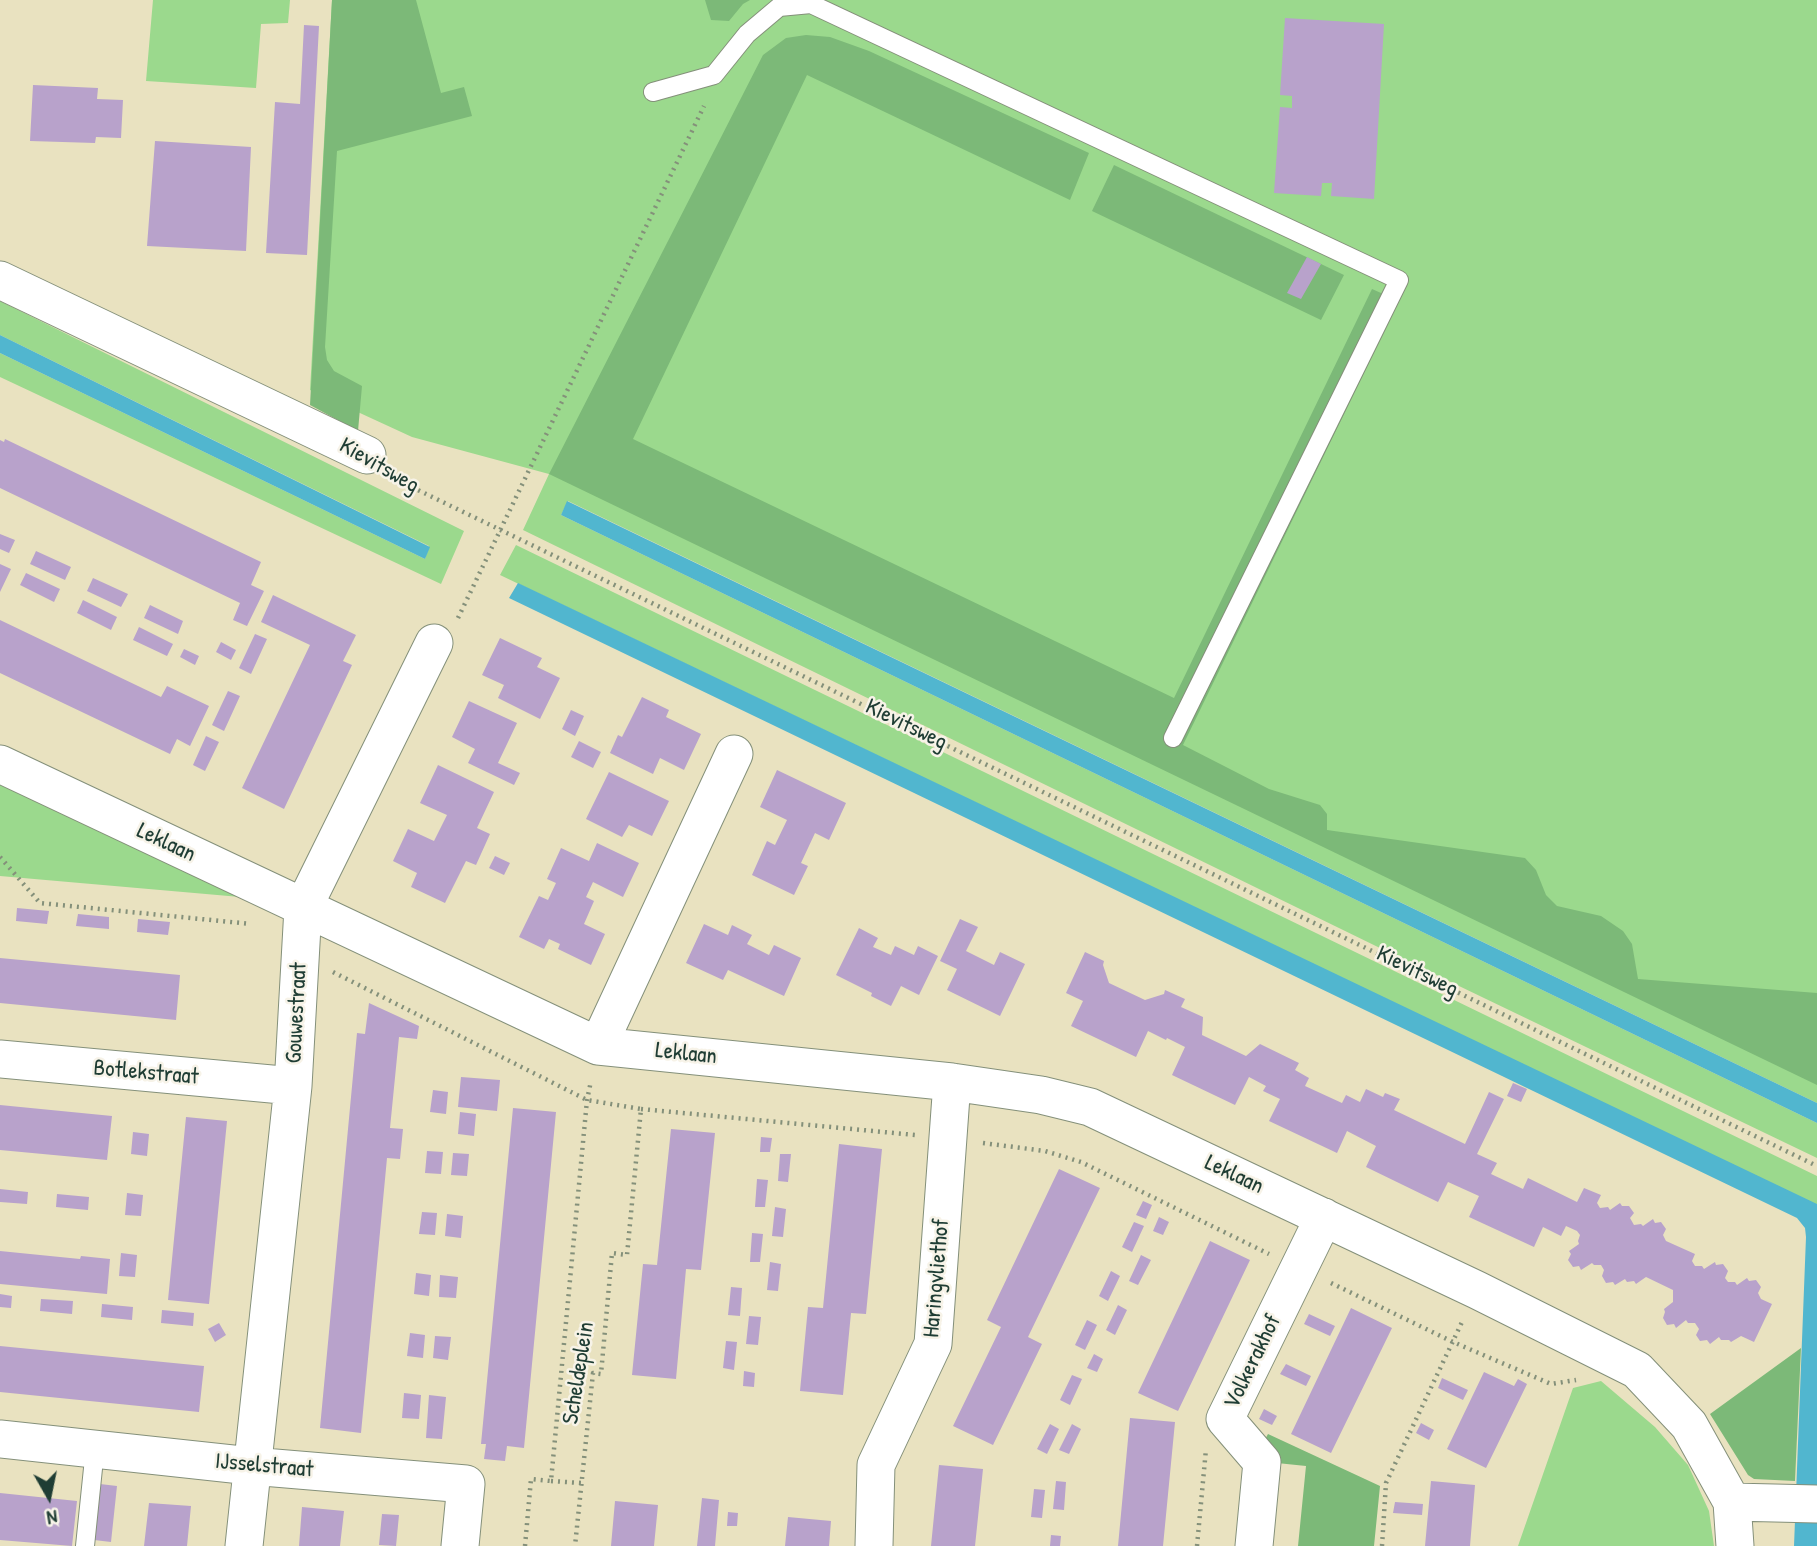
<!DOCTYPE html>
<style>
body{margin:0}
#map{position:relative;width:1817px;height:1546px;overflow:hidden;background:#e9e2c0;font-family:"Patrick Hand",sans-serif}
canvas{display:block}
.north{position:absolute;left:14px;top:1462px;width:70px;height:70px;-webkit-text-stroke:5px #f7f3e8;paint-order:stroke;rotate:171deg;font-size:19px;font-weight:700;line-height:28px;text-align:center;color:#1f3d34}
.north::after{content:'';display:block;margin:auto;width:24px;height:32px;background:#1f3d34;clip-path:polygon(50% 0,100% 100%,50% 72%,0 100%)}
</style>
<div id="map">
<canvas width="1817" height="1546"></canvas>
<div class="north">N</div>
</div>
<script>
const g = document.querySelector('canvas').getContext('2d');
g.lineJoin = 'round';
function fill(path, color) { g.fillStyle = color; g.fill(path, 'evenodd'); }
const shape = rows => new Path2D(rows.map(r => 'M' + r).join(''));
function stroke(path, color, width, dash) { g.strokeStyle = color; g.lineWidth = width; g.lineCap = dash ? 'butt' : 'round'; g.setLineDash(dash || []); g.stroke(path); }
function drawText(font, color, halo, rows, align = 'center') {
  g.font = font + ' "Patrick Hand",sans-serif'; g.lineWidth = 5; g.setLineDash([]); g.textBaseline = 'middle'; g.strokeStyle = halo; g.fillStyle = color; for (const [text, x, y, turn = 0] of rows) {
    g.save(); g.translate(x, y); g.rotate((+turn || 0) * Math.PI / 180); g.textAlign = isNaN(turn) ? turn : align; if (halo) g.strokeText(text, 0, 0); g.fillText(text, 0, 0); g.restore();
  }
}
fill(shape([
 [153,0,290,0,288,23,261,24,256,88,146,81],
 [332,0,1817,0,1817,1103,568,501,561,515,1817,1123,1817,1158,1382,949,523,530,549,474,412,437,310,390],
 [0,301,464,531,441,584,0,377,0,353,425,559,429,546,0,335],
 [516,545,1817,1176,1817,1205,500,575],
 [0,776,263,899,0,876],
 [1601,1381,1655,1427,1688,1465,1709,1511,1714,1546,1518,1546,1573,1388]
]), '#9bd98d');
fill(shape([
 [332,0,416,0,441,93,464,87,472,116,337,151,325,347,327,360,334,371,362,386,358,431,310,405],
 [705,0,750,0,743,4,729,21,711,20],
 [806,35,830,37,869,51,1089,153,1070,200,807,75,633,439,1174,698,1372,289,1399,301,1183,745,1269,789,1320,805,1327,814,1327,830,1525,858,1536,870,1546,895,1557,906,1601,916,1623,931,1632,944,1638,979,1817,993,1817,1085,549,474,763,55,786,38],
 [1114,165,1344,275,1321,320,1092,211],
 [1801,1348,1795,1481,1754,1479,1748,1475,1710,1414],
 [1268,1434,1380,1486,1374,1546,1298,1546,1306,1466,1277,1463,1263,1443]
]), '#7cb978');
fill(shape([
 [0,335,430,547,425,559,0,353],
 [567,501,1817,1103,1817,1123,561,515],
 [518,583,1817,1204,1817,1546,1794,1546,1806,1237,1805,1228,1797,1218,509,598]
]), '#51b6cf');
fill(shape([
 [1285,18,1384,24,1374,199,1331,196,1332,183,1322,183,1321,196,1274,193,1280,107,1292,108,1292,96,1280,95],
 [304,25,319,26,307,255,266,253,275,102,300,104],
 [33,85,98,88,97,99,123,100,121,138,96,137,95,143,30,141],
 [155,141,251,147,246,251,147,246],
 [1307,257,1321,264,1301,299,1287,293],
 [5,439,261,562,251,585,264,591,247,626,233,620,240,603,0,488,0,440,4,442],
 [0,534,15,540,9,553,0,549],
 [36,551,71,567,65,580,30,564],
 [0,564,11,569,0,592],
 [26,573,60,589,54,602,20,585],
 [93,578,128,594,121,607,87,591],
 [273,595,356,635,343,661,352,665,284,809,242,788,310,645,261,622],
 [83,600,117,617,111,630,77,613],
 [150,605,183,621,178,634,144,618],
 [0,620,161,697,167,686,209,706,190,746,177,739,170,754,0,673],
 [139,627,173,644,167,656,133,640],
 [255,634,267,639,251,674,239,668],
 [500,638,542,658,537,667,560,678,540,719,498,698,504,685,482,675],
 [221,642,236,650,231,660,216,652],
 [184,649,199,656,195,665,180,657],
 [228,691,240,696,224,731,212,725],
 [642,697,669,710,666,717,701,734,684,770,660,758,653,774,610,753,618,735,622,737],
 [469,701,517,723,498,763,520,773,514,785,468,763,475,749,452,737],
 [571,710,584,716,575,736,562,729],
 [206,736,219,742,205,771,193,765],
 [579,741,601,752,593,768,571,757],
 [438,765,494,792,477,828,490,834,476,865,466,861,445,903,411,887,417,873,393,861,408,829,434,841,447,815,420,803],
 [777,770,846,803,829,840,815,833,801,863,808,866,794,895,752,875,767,841,775,845,787,820,760,807],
 [609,772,669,801,652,836,629,825,622,837,586,819],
 [597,843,639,863,623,897,593,882,586,897,594,901,584,924,605,934,591,965,558,949,560,944,549,939,544,949,519,937,539,896,548,900,556,883,547,879,561,848,589,861],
 [495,856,510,863,504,875,489,868],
 [17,908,49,911,47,924,16,921],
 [78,914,109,917,109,929,76,926],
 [138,919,170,922,168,935,137,932],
 [960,919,978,927,966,951,994,965,1000,952,1025,964,1000,1016,947,990,957,969,940,961],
 [704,924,728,935,732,925,752,935,747,944,769,955,774,945,801,958,784,996,728,970,723,980,686,963],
 [859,928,878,938,873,947,891,955,895,946,914,955,918,946,938,956,919,995,901,986,891,1006,871,996,872,993,836,975],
 [1085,952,1104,961,1103,965,1109,983,1145,1000,1164,994,1165,990,1185,999,1181,1007,1203,1017,1202,1035,1246,1056,1260,1044,1299,1063,1295,1070,1309,1078,1305,1086,1342,1103,1346,1095,1360,1102,1366,1089,1383,1097,1385,1093,1400,1099,1394,1110,1465,1144,1489,1092,1504,1099,1477,1154,1497,1163,1491,1174,1523,1189,1528,1178,1577,1202,1584,1188,1601,1195,1597,1203,1600,1208,1608,1207,1610,1210,1620,1203,1622,1206,1629,1206,1634,1213,1630,1218,1634,1225,1641,1224,1643,1226,1653,1219,1655,1223,1661,1222,1666,1229,1663,1235,1666,1241,1695,1254,1692,1261,1695,1266,1702,1266,1704,1269,1715,1262,1716,1265,1723,1264,1728,1271,1725,1278,1728,1282,1735,1282,1737,1285,1747,1278,1749,1281,1756,1280,1761,1287,1758,1293,1761,1299,1772,1304,1754,1342,1741,1336,1731,1342,1729,1340,1721,1340,1719,1337,1710,1344,1707,1340,1700,1341,1696,1335,1699,1329,1695,1323,1688,1323,1686,1320,1676,1328,1674,1324,1667,1325,1663,1318,1665,1312,1664,1309,1673,1302,1673,1290,1646,1277,1636,1284,1634,1281,1627,1282,1625,1279,1615,1285,1613,1282,1606,1283,1602,1276,1604,1270,1601,1265,1594,1265,1592,1263,1581,1270,1579,1266,1573,1267,1568,1260,1571,1254,1569,1251,1579,1244,1578,1241,1580,1235,1577,1231,1566,1226,1561,1236,1543,1227,1534,1247,1469,1217,1479,1196,1448,1182,1438,1202,1366,1167,1376,1146,1347,1131,1337,1153,1269,1121,1280,1099,1263,1091,1266,1086,1249,1077,1235,1105,1172,1075,1185,1047,1167,1038,1166,1040,1148,1031,1136,1057,1071,1026,1083,1001,1066,993],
 [0,958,180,975,176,1020,0,1003],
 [369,1003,419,1026,417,1039,399,1037,390,1128,403,1129,400,1159,387,1158,361,1433,320,1428,357,1033,365,1034],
 [461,1077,500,1080,497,1111,458,1107],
 [1513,1083,1527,1089,1521,1102,1507,1096],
 [433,1090,448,1092,446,1114,430,1112],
 [0,1105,112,1116,107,1160,0,1150],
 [513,1108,556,1112,524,1448,507,1446,505,1461,484,1459,486,1444,481,1444],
 [460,1112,476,1114,474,1136,458,1134],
 [186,1117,227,1121,209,1304,168,1300],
 [671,1129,715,1133,701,1270,686,1269,676,1379,632,1375,643,1264,657,1265],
 [133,1132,149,1134,147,1156,131,1154],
 [761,1137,772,1138,770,1152,760,1152],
 [839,1144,882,1149,866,1314,851,1313,843,1395,800,1391,808,1307,823,1308],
 [427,1151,443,1152,441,1174,425,1173],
 [453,1153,469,1154,467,1176,451,1175],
 [780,1154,791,1154,788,1182,778,1181],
 [1059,1169,1100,1188,1028,1337,1042,1344,993,1445,953,1426,1001,1327,987,1320],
 [757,1179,768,1180,765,1207,755,1207],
 [0,1189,28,1192,27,1204,0,1202],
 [127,1193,143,1195,141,1216,125,1215],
 [57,1194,89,1197,88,1210,56,1207],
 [1143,1201,1152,1205,1146,1219,1136,1215],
 [775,1207,786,1209,783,1237,772,1236],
 [422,1212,437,1213,435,1235,419,1234],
 [447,1214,463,1216,461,1238,445,1236],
 [1159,1217,1169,1222,1163,1235,1153,1231],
 [1134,1222,1144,1226,1132,1252,1122,1247],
 [752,1233,763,1234,760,1262,750,1262],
 [1210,1241,1250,1260,1178,1411,1138,1393],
 [0,1251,80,1259,81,1256,110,1259,107,1294,0,1284],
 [121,1253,137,1255,135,1277,119,1276],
 [1141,1255,1151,1260,1138,1285,1129,1281],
 [770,1262,781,1264,778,1291,767,1290],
 [1111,1271,1120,1276,1108,1301,1099,1296],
 [416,1273,431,1275,429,1296,414,1294],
 [440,1275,458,1277,456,1298,439,1297],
 [731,1287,742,1288,740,1316,728,1315],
 [0,1294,12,1296,11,1308,0,1307],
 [41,1299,73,1301,72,1314,40,1311],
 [102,1304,133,1307,132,1320,101,1317],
 [1118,1305,1127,1310,1115,1335,1106,1330],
 [1351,1308,1392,1328,1331,1453,1291,1434],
 [162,1310,194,1313,193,1326,161,1323],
 [1309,1314,1335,1326,1330,1336,1304,1324],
 [749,1316,761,1317,758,1345,746,1344],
 [1087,1320,1097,1325,1085,1350,1075,1345],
 [219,1323,226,1335,215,1342,208,1329],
 [410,1333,425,1335,423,1358,407,1356],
 [435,1336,451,1337,448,1360,433,1358],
 [726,1341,737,1342,734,1370,723,1368],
 [0,1346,204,1366,199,1412,0,1392],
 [1094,1354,1103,1359,1097,1372,1087,1368],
 [1286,1364,1311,1376,1306,1386,1280,1374],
 [744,1371,755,1373,754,1387,743,1386],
 [1484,1372,1514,1386,1518,1379,1527,1384,1486,1468,1447,1449],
 [1072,1375,1082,1379,1070,1405,1060,1400],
 [1442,1378,1468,1390,1463,1400,1438,1388],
 [404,1393,421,1395,419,1419,402,1418],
 [429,1395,446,1397,442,1439,426,1438],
 [1264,1409,1277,1416,1272,1425,1259,1419],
 [1130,1418,1175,1422,1163,1546,1118,1546],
 [1421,1423,1434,1430,1429,1440,1416,1433],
 [1050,1424,1059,1429,1047,1454,1037,1449],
 [1072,1424,1081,1429,1069,1454,1059,1450],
 [939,1465,983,1469,975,1546,931,1546],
 [1056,1481,1066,1482,1064,1510,1053,1509],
 [1431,1481,1475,1485,1470,1546,1425,1546],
 [100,1484,117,1486,111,1542,94,1540],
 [1034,1489,1045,1490,1042,1518,1031,1517],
 [0,1493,77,1501,72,1546,0,1540],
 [702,1498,719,1500,715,1546,697,1546],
 [615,1501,658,1505,654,1546,611,1546],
 [1395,1502,1423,1504,1422,1515,1393,1513],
 [149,1503,191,1506,187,1546,144,1546],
 [302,1507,344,1511,340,1546,299,1546],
 [728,1512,738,1513,737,1526,727,1526],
 [382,1514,399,1515,396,1546,379,1545],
 [788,1517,831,1521,829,1546,785,1546],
 [1051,1535,1061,1536,1060,1546,1050,1546]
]), '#b8a2cb');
const service = shape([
 [653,92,714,75,747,34,779,7,811,4,1399,280,1173,738],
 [85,1546,95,1449]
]);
const minor = shape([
 [0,280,367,455],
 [0,764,598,1046,952,1082,1041,1095,1090,1107,1477,1290,1637,1370,1689,1425,1732,1502,1735,1546],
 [598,1046,734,754],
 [0,1059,293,1086],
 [0,1439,251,1466,466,1484,460,1546],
 [1732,1502,1817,1504],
 [244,1546,293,1086,303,908,434,643],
 [874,1546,876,1465,933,1344,952,1082],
 [1254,1546,1262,1462,1225,1419,1324,1217]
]);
stroke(service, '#84907a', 20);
stroke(minor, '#84907a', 39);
stroke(shape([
 [393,478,1817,1166],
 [458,618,704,106],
 [0,857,40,903,251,924],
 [333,972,587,1100,641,1109,627,1255,612,1253,601,1374,593,1373,575,1546],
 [641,1109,915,1135],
 [983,1143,1045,1151,1081,1162,1269,1254],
 [1331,1283,1453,1342,1551,1384,1576,1380],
 [551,1481,581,1483],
 [525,1546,531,1479,551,1481,587,1100,591,1081],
 [1197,1546,1206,1449],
 [1382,1546,1386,1483,1462,1322]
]), '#84907a', 4.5, [2, 5]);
stroke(service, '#fff', 18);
stroke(minor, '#fff', 37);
drawText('23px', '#1f3d34', '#f7f3e8', [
 ["Kievitsweg",379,466,30],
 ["Kievitsweg",906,725,26],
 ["Leklaan",166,843,25],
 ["Kievitsweg",1417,972,26],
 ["Gouwestraat",297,1013,-87],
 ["Leklaan",686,1054,6],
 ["Botlekstraat",146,1073,5],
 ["Leklaan",1234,1175,25],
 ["Haringvliethof",937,1278,-85],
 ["Volkerakhof",1253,1362,-64],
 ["Scheldeplein",579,1373,-81],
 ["IJsselstraat",264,1466,5]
]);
</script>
